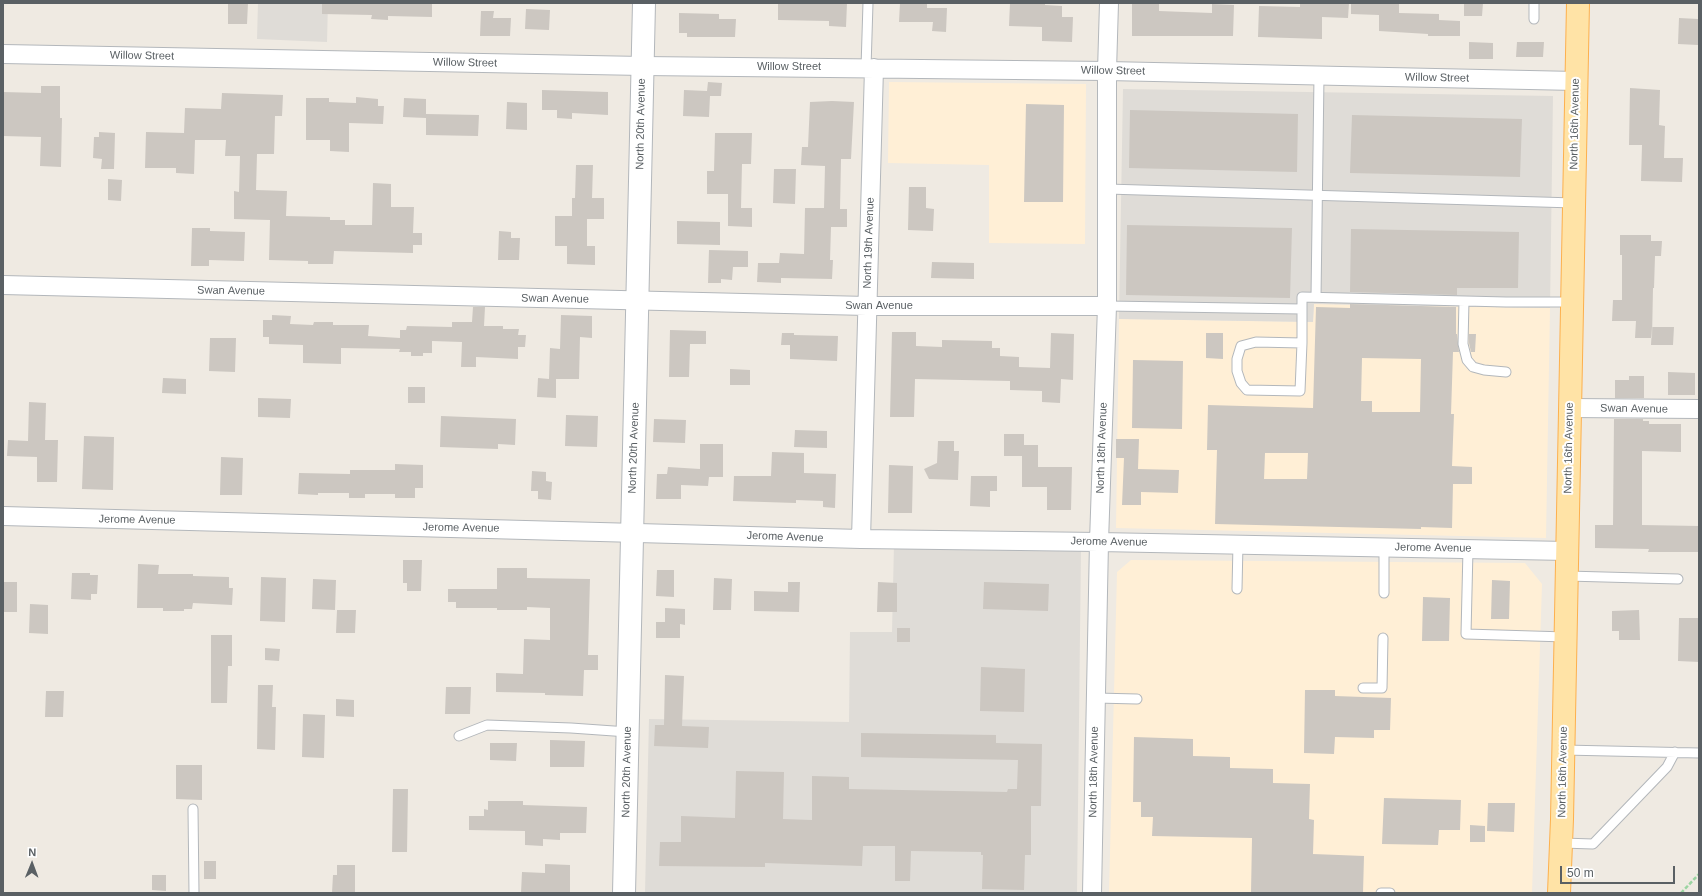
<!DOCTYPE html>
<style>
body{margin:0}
#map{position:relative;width:1702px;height:896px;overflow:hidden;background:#efeae2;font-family:Arial,sans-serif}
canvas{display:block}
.frame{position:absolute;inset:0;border:4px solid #5a6064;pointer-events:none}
.north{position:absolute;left:12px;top:844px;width:40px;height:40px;-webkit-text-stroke:3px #fff;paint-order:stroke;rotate:1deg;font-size:11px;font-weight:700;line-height:16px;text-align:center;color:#5a6064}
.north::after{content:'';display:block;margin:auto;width:14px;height:18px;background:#5a6064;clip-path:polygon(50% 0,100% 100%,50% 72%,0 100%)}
.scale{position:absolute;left:1560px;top:866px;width:115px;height:18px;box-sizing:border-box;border:2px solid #5a6064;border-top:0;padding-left:5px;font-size:12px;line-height:14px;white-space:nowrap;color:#5a6064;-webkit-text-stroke:3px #fff;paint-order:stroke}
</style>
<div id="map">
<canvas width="1702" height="896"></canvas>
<div class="frame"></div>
<div class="north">N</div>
<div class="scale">50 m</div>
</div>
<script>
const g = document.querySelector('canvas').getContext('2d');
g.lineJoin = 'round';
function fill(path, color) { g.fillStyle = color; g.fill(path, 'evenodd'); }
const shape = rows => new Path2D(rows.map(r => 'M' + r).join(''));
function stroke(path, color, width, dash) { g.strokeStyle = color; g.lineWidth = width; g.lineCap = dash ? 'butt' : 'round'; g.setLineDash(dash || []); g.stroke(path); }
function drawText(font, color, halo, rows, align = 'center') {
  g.font = font + ' Arial,sans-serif'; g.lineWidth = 4; g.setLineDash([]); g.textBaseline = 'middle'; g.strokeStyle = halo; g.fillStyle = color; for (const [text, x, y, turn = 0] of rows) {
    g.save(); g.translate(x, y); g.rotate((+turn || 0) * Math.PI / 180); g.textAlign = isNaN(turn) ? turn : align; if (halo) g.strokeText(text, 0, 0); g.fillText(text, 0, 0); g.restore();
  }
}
fill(shape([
 [889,82,1086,84,1085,244,989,243,989,165,888,163],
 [1314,304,1550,308,1546,538,1116,528,1119,319,1313,322],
 [1131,560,1525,563,1542,584,1532,893,1109,893,1117,572]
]), '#ffefd6');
fill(shape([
 [258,3,328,3,327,42,257,39],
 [1123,89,1553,96,1550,308,1314,304,1313,322,1119,319],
 [894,544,1081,547,1077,893,645,893,649,719,849,722,850,632,892,632]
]), '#dfdcd7');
fill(shape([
 [228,3,248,3,247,24,228,24],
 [322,3,432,3,432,17,388,16,388,20,371,19,372,15,322,14],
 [778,3,847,3,846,27,829,26,829,21,778,20],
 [900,3,927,3,927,8,947,8,946,32,932,31,933,22,899,22],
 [1010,3,1045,3,1045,5,1062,6,1062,17,1073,17,1072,42,1042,41,1042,27,1009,26],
 [1132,3,1159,3,1159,11,1212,13,1212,4,1234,5,1233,36,1132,36],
 [1300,3,1349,3,1348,18,1322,17,1322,39,1258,37,1259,6,1300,7],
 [1351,3,1399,3,1399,13,1439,14,1439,20,1460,21,1460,36,1428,36,1428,34,1379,31,1379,15,1351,14],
 [1464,3,1483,3,1482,16,1464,16],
 [526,9,550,10,549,30,525,29],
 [481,11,494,11,493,18,511,18,510,36,480,36],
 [679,13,719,14,719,19,736,19,735,37,687,37,687,33,679,33],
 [1679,18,1698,19,1698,45,1678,44],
 [1469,42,1493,43,1493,59,1469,59],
 [1517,42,1544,42,1543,57,1516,57],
 [708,82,722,83,721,96,710,96,709,117,683,116,684,90,707,91],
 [41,86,60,86,60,118,62,118,61,167,40,166,41,137,3,136,3,92,41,93],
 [1630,88,1660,90,1659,125,1665,126,1664,158,1683,158,1682,182,1641,181,1642,145,1629,145],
 [542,90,608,92,608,115,572,113,572,119,557,118,557,110,542,110],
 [222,93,283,95,282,116,275,116,274,154,257,154,256,190,287,191,286,216,330,217,330,220,345,220,345,225,372,225,373,183,391,184,391,207,414,207,413,233,422,233,422,245,413,245,413,253,334,251,333,264,308,264,308,261,269,260,270,220,234,219,234,191,239,192,240,156,225,156,226,140,195,140,194,174,176,173,176,168,145,168,146,132,184,133,185,108,221,109],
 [356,97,378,99,378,106,384,106,383,124,349,123,349,152,330,151,330,140,306,140,306,98,329,98,329,102,356,103],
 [404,98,426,99,426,118,403,117],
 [832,101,854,102,851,159,841,159,840,209,847,209,847,227,831,227,830,260,833,260,832,279,781,278,781,283,757,282,758,263,779,263,780,253,804,254,805,208,824,208,825,166,801,165,802,147,808,147,810,102],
 [507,102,527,103,527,130,506,129],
 [1026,104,1064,105,1063,202,1024,202],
 [1130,110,1298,114,1297,172,1129,168],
 [426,114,479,115,478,136,426,135],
 [1352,115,1522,119,1520,177,1350,173],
 [99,132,115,133,114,169,101,169,102,159,93,158,94,137,99,137],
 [715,133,752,133,751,164,742,164,741,208,752,208,752,227,728,226,728,194,707,194,707,171,714,171],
 [576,165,593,165,592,198,604,198,604,219,587,219,587,246,595,246,595,265,567,264,567,246,555,246,555,216,572,216,572,198,575,198],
 [774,169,796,169,795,204,773,203],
 [108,179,122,180,121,201,108,200],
 [909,187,926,187,926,208,934,209,933,231,908,230],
 [677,221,720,222,720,245,677,244],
 [1127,225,1292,228,1290,298,1126,295],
 [192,228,210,228,210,231,245,232,244,261,209,260,209,266,191,266],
 [1351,229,1519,232,1518,288,1457,288,1457,295,1350,292],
 [499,231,511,232,511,238,520,238,519,260,498,260],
 [1620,235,1651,235,1651,241,1662,241,1661,256,1655,256,1654,288,1653,288,1652,338,1635,338,1636,321,1612,321,1613,300,1622,300,1622,255,1620,255],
 [709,250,748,251,748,267,733,267,732,280,721,279,721,283,708,283],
 [932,262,974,263,974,279,931,278],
 [1350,304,1456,307,1456,334,1457,334,1459,352,1453,352,1451,414,1454,414,1452,466,1472,467,1472,484,1453,484,1452,528,1421,527,1421,529,1215,524,1217,450,1207,450,1208,405,1313,408,1316,307,1350,308],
 [1362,358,1421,359,1420,412,1372,412,1372,401,1361,401],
 [1265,453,1308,453,1307,479,1264,479],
 [473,307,485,307,484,326,503,326,503,329,519,329,518,335,526,335,525,347,518,347,518,359,476,357,476,367,461,367,462,342,432,341,432,353,423,353,423,356,411,356,411,352,399,352,400,349,341,348,341,364,303,363,303,345,269,344,269,337,263,337,263,320,272,320,272,315,291,316,290,324,313,325,314,322,333,322,333,325,369,325,368,336,400,338,400,330,406,330,407,326,452,327,452,322,472,322],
 [561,315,592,316,592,338,580,337,579,379,556,379,556,398,537,397,538,378,549,379,550,348,560,349],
 [1652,327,1674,327,1673,345,1651,345],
 [670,330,706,331,706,344,690,344,689,377,669,377],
 [892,332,916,332,916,346,942,347,942,340,992,341,992,348,1000,348,1000,356,1019,357,1019,367,1050,368,1051,333,1074,334,1073,380,1061,379,1060,403,1042,402,1042,391,1010,390,1010,381,915,379,914,417,890,417],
 [782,333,794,333,794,335,838,336,837,361,790,359,790,345,781,345],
 [1206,333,1223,333,1223,359,1206,358],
 [1469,334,1476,334,1475,352,1471,352,1469,343],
 [210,338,236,338,235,372,209,371],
 [1133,360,1183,361,1182,429,1132,428],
 [730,369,750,370,750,385,730,385],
 [1668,372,1695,373,1695,395,1668,395],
 [1629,376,1644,376,1644,398,1615,398,1615,380,1629,380],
 [163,378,186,379,186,394,162,393],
 [408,387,425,387,425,403,408,403],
 [258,398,291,399,290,418,258,417],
 [29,402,46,403,45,440,58,440,57,482,37,482,37,457,7,456,8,440,28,441],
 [566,415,598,416,597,447,565,446],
 [441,416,516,419,515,445,498,444,498,449,440,447],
 [654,419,686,420,685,443,653,442],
 [1614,419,1643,419,1643,421,1649,421,1649,424,1681,424,1681,452,1642,451,1642,525,1699,526,1699,552,1648,552,1649,549,1595,548,1595,525,1613,525],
 [795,430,827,431,827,448,794,447],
 [1004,434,1024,434,1024,445,1038,445,1038,467,1072,467,1071,510,1047,510,1047,487,1022,487,1022,456,1004,456],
 [84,436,114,437,113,490,82,489],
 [1116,439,1139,439,1138,469,1179,470,1178,493,1141,492,1141,505,1122,505,1124,458,1116,458],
 [938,441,954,441,954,451,959,451,958,480,929,479,924,469,937,463],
 [700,444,723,444,723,477,709,477,708,486,681,485,681,499,656,499,657,474,667,474,668,467,700,469],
 [772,452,804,453,804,473,836,474,835,508,823,507,823,501,796,500,796,503,733,501,734,476,771,476],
 [221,457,243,458,242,495,220,495],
 [395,464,423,465,423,488,415,488,415,498,395,498,395,494,365,494,365,498,349,498,349,493,318,493,318,495,298,494,299,473,350,474,350,470,395,470],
 [889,465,913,466,912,513,888,513],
 [532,471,546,472,546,481,552,482,551,500,538,499,538,491,531,491],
 [971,476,997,476,997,491,990,491,990,507,970,506],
 [403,560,422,560,421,591,407,591,407,583,403,583],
 [138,564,159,565,158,574,193,574,193,576,229,577,229,588,233,588,232,605,193,603,192,609,184,609,184,611,163,611,163,608,137,608],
 [497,568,527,568,527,578,590,579,588,655,598,655,598,670,584,670,583,696,545,695,545,693,496,692,496,673,523,674,524,639,550,640,550,608,527,607,527,610,497,610,497,608,456,608,456,602,448,602,448,589,497,589],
 [657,570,674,570,674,597,656,596],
 [72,573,90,573,90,575,98,575,97,594,91,594,91,600,71,599],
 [261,577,286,578,285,622,260,621],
 [714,578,732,579,731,610,713,610],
 [313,579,336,580,335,610,312,609],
 [1492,580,1510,581,1509,619,1491,619],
 [3,582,17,582,17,612,3,612],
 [788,582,800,582,799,612,754,611,754,591,788,592],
 [878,582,897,583,897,612,877,612],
 [984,582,1049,584,1048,611,983,609],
 [1423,597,1450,598,1449,641,1422,641],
 [30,604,48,605,48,634,29,633],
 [665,608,685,609,685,625,680,624,680,638,656,638,656,622,665,622],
 [337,610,356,610,355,633,336,633],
 [1639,610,1640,640,1619,640,1619,631,1612,631,1612,611],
 [1679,618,1699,618,1699,662,1678,661],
 [897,628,910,628,910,642,897,642],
 [211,635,232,635,232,666,228,666,227,703,211,703],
 [265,648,280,649,279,661,265,660],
 [981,667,1025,669,1024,712,980,711],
 [665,675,684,676,682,726,709,727,708,748,654,746,655,725,664,725],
 [258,685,273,685,272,707,276,707,275,750,257,749],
 [446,687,471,687,470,714,445,714],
 [1305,690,1335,690,1335,696,1391,698,1390,730,1374,730,1374,738,1335,737,1334,754,1304,753],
 [46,691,64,691,63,717,45,717],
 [336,699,354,700,354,717,336,716],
 [303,714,325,715,324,758,302,757],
 [861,733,996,735,996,743,1042,744,1041,806,1031,806,1031,855,1025,855,1024,890,982,889,983,855,981,855,981,852,911,851,910,881,895,881,895,846,863,846,862,866,765,863,765,867,659,866,660,842,681,842,681,816,735,818,736,771,784,772,783,819,812,820,812,776,849,777,849,789,1007,792,1008,789,1017,789,1018,760,861,757],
 [1134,737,1193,739,1193,756,1230,757,1230,768,1273,769,1273,783,1310,784,1309,819,1314,820,1313,854,1364,856,1363,893,1251,893,1252,838,1152,836,1153,817,1141,817,1141,802,1133,802],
 [550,740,585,741,584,767,550,767],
 [490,743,517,743,516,761,490,760],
 [176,765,202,765,202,800,176,799],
 [393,789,408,789,407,852,392,852],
 [1384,798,1461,800,1460,830,1439,830,1438,845,1382,844],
 [488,801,523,801,523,805,587,807,586,833,560,833,560,840,543,839,543,846,525,845,525,831,469,830,469,816,484,816,484,809,488,810],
 [1488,803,1515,803,1514,832,1487,831],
 [1470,825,1485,826,1485,842,1470,842],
 [204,861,216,861,216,879,204,879],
 [545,864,570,865,570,893,521,893,522,872,545,873],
 [337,865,355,865,355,893,332,893,333,875,337,875],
 [152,875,166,875,166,891,152,890]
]), '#ccc7c1');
const service = shape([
 [1534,19,1534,3],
 [866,68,868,3],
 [1107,189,1574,203],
 [1316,297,1319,76],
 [1464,301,1463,344,1467,360,1473,367,1484,370,1506,372],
 [1107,306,1302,309,1302,297,1506,302,1572,302],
 [1302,309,1302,343,1300,391,1247,390,1241,383,1237,371,1237,359,1241,346,1256,342,1302,343],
 [1468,549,1466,634,1566,637],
 [1567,576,1678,579],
 [1237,589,1238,544],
 [1384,593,1384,547],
 [1363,688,1382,688,1383,638],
 [1096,698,1137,699],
 [459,736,487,725,571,728,628,732],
 [1564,750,1699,753],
 [193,809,194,893],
 [1562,843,1593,844,1667,767,1675,752],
 [1381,893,1390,893]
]);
const minor = shape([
 [3,54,643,66,1107,71,1576,81],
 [3,285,867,306,1107,306],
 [1570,408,1699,409],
 [3,516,861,539,1099,542,1567,551],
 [861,539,874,68],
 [1092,893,1099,542,1107,306,1107,71,1109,3]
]);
const tertiary = shape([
 [624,893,644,3]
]);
const primary = shape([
 [1559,893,1562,819,1578,3]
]);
stroke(service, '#b3b7bb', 11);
stroke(minor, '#b3b7bb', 20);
stroke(tertiary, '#b3b7bb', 24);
stroke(primary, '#fdb04d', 24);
stroke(shape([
 [1681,893,1699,874]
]), '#9ad4a1', 2.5, [4, 2]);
stroke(service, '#fff', 9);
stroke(minor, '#fff', 18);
stroke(tertiary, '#fff', 22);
stroke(primary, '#ffe3a6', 22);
drawText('11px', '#5a6064', '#fff', [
 ["Willow Street",142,56,1],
 ["Willow Street",465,63,1],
 ["Willow Street",789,67],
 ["Willow Street",1113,71,1],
 ["Willow Street",1437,78,1],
 ["North 20th Avenue",641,124,-89],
 ["North 16th Avenue",1575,124,-89],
 ["North 19th Avenue",869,243,-88],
 ["Swan Avenue",231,291,1],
 ["Swan Avenue",555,299,1],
 ["Swan Avenue",879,306],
 ["Swan Avenue",1634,409,1],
 ["North 20th Avenue",634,448,-88],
 ["North 18th Avenue",1102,448,-88],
 ["North 16th Avenue",1569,448,-89],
 ["Jerome Avenue",137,520,1],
 ["Jerome Avenue",461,528,1],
 ["Jerome Avenue",785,537,2],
 ["Jerome Avenue",1109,542,1],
 ["Jerome Avenue",1433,548,1],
 ["North 20th Avenue",627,772,-89],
 ["North 18th Avenue",1094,772,-89],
 ["North 16th Avenue",1563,772,-89]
]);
</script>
